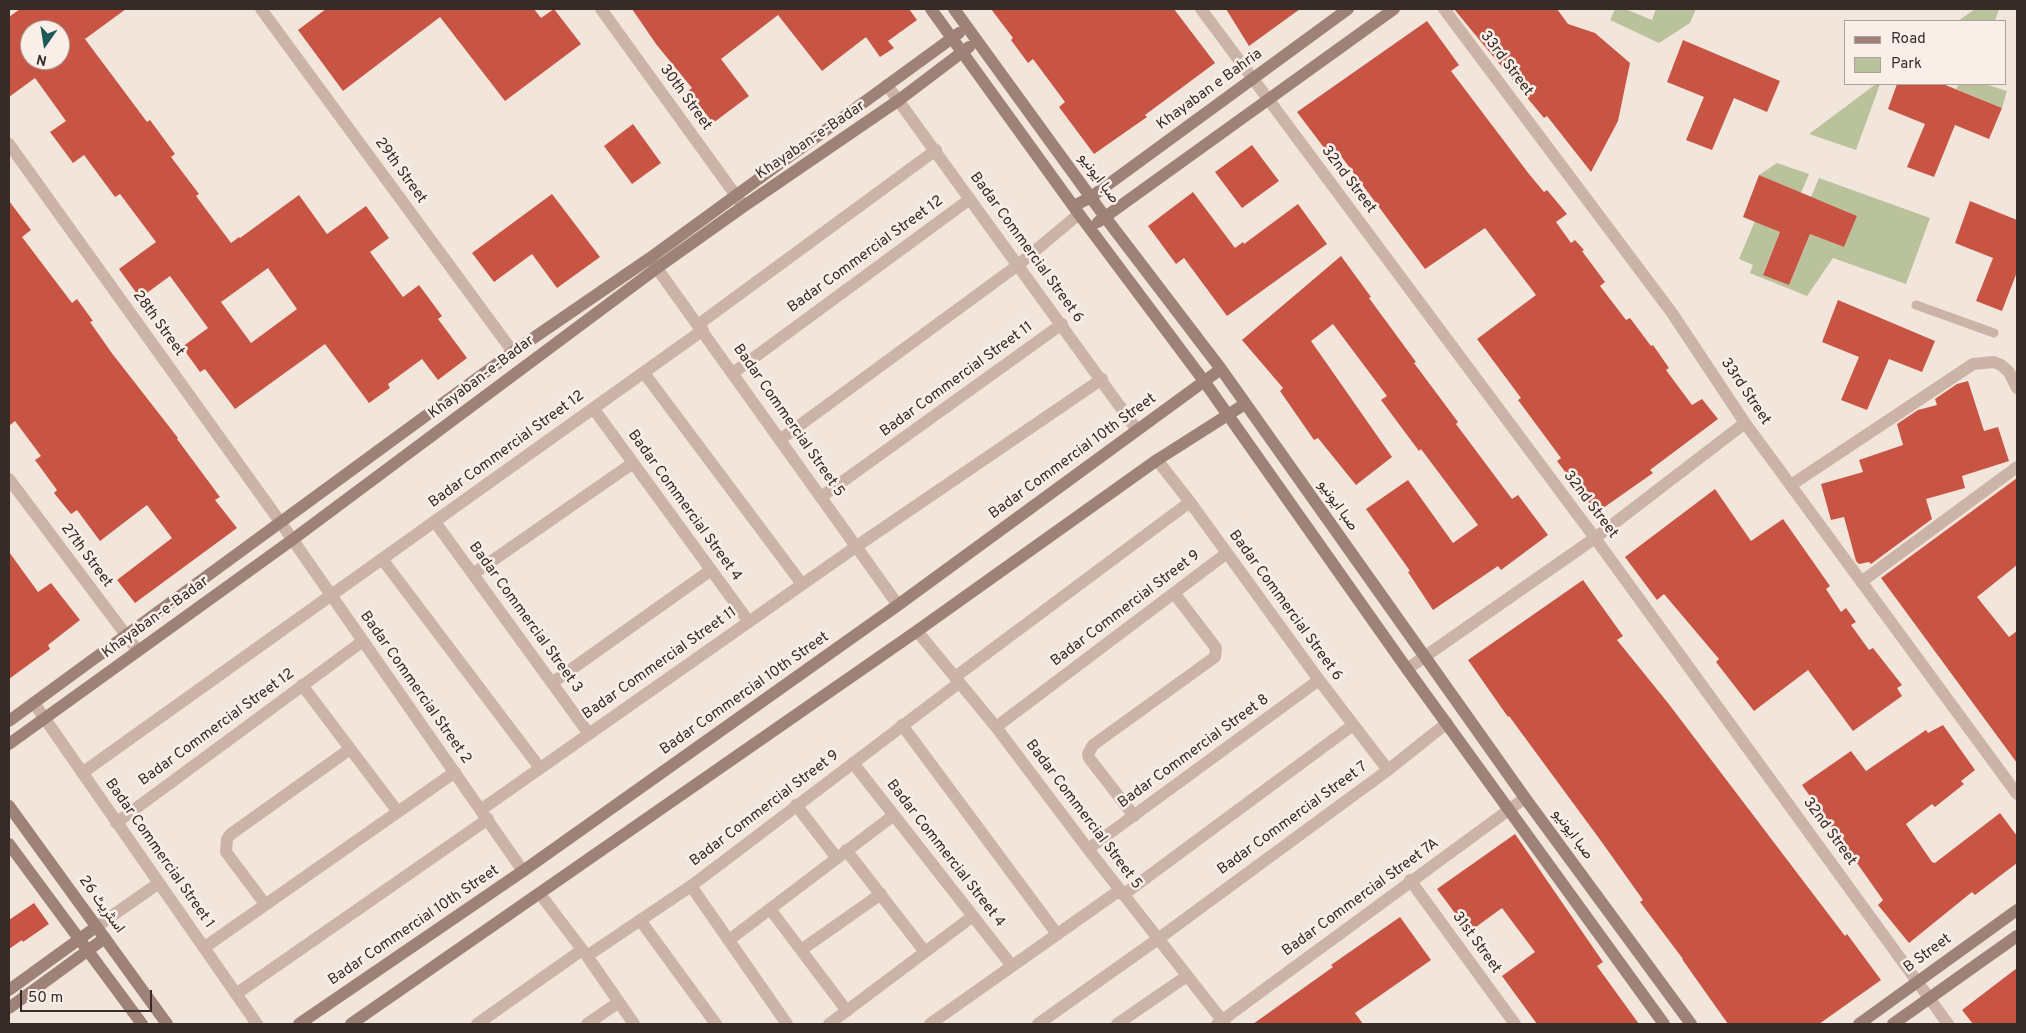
<!DOCTYPE html>
<meta charset="utf-8">
<style>
body{margin:0}
#map{position:relative;width:2026px;height:1033px;overflow:hidden;background:#f2e5db;font-family:Overpass,sans-serif}
canvas{display:block}
.frame{position:absolute;inset:0;border:10px solid #372b28;pointer-events:none}
.legend{position:absolute;left:1844px;top:20px;width:162px;height:65px;box-sizing:border-box;background:#faefe8;border:1px solid #aca19b;margin:0;padding:6px 9px;list-style:none;font-size:15px;color:#372b28}
.legend li{display:flex;align-items:center;gap:10px;height:25px}
.legend b{width:25px;border:1px solid #aca19b}
.north{position:absolute;left:20px;top:20px;width:50px;height:50px;box-sizing:border-box;background:#faefe8;border:1px solid #aca19b;border-radius:50%;rotate:193deg;font-size:14px;font-weight:700;line-height:20px;text-align:center;color:#372b28}
.north::after{content:'';display:block;margin:auto;width:18px;height:22px;background:#1c5956;clip-path:polygon(50% 0,100% 100%,50% 72%,0 100%)}
.scale{position:absolute;left:20px;top:990px;width:132px;height:22px;box-sizing:border-box;border:2px solid #372b28;border-top:0;padding-left:6px;font-size:15px;line-height:18px;white-space:nowrap;color:#372b28;-webkit-text-stroke:4px #faefe8;paint-order:stroke}
</style>
<div id="map">
<canvas width="2026" height="1033"></canvas>
<div class="frame"></div>
<ul class="legend">
<li><b style="height:6px;background:#9e8278"></b>Road</li>
<li><b style="height:14px;background:#b9c29b"></b>Park</li>
</ul>
<div class="north">N</div>
<div class="scale">50 m</div>
</div>
<script>
const g = document.querySelector('canvas').getContext('2d');
g.lineJoin = 'round';
function fill(path, color) { g.fillStyle = color; g.fill(path, 'evenodd'); }
const shape = rows => new Path2D(rows.map(r => 'M' + r).join(''));
function stroke(path, color, width, dash) { g.strokeStyle = color; g.lineWidth = width; g.lineCap = dash ? 'butt' : 'round'; g.setLineDash(dash || []); g.stroke(path); }
function drawText(font, color, halo, rows, align = 'center') {
  g.font = font + ' Overpass,Vazirmatn,sans-serif'; g.lineWidth = 5; g.setLineDash([]); g.textBaseline = 'middle'; g.strokeStyle = halo; g.fillStyle = color; for (const [text, x, y, turn = 0] of rows) {
    g.save(); g.translate(x, y); g.rotate((+turn || 0) * Math.PI / 180); g.textAlign = isNaN(turn) ? turn : align; if (halo) g.strokeText(text, 0, 0); g.fillText(text, 0, 0); g.restore();
  }
}
fill(shape([
 [1615,9,1625,9,1652,20,1656,9,1696,9,1690,23,1659,43,1610,20],
 [1975,9,1999,9,1995,21,1958,21],
 [1876,84,1880,84,1856,150,1809,134],
 [1959,84,1985,84,2007,91,2002,108,1956,89],
 [1777,163,1809,174,1801,193,1759,175],
 [1819,178,1930,218,1906,284,1833,258,1807,296,1750,273,1753,265,1739,259,1755,221,1780,232,1763,274,1789,285,1810,234,1844,247,1857,216,1811,197]
]), '#b9c29b');
fill(shape([
 [20,9,126,9,85,39,147,122,150,120,175,154,171,157,199,194,196,196,231,243,239,237,240,238,299,195,327,234,366,206,389,238,370,252,403,297,419,285,442,316,438,319,467,358,438,380,422,359,388,384,390,388,369,403,325,344,235,409,205,369,200,372,182,347,208,328,170,276,140,298,119,269,156,242,120,194,115,197,84,155,73,163,50,132,66,121,35,78,9,97,9,17],
 [30,30,60,30,60,60,30,60],
 [268,268,297,309,251,343,221,302],
 [326,9,534,9,541,18,554,9,581,44,505,101,440,17,343,91,298,30],
 [632,9,909,9,917,20,888,41,894,48,880,57,866,37,822,71,778,15,721,59,749,96,713,123,688,91,692,88,656,44],
 [991,9,1174,9,1215,63,1145,115,1147,117,1094,154,1059,107,1065,102,1033,59,1028,63,1011,40,1013,38],
 [1226,9,1300,9,1249,46],
 [1454,9,1557,9,1568,24,1595,33,1630,63,1618,121,1591,172,1547,116,1544,118],
 [1427,21,1459,65,1451,71,1529,174,1544,192,1547,190,1567,214,1556,222,1571,243,1575,240,1584,250,1582,251,1605,282,1600,286,1626,320,1630,318,1651,346,1653,345,1669,368,1666,370,1692,405,1702,399,1718,419,1650,470,1653,473,1596,513,1557,461,1561,458,1518,400,1521,398,1477,339,1536,295,1485,228,1425,269,1338,152,1331,157,1297,112],
 [1683,40,1780,81,1767,112,1734,98,1712,150,1686,140,1704,97,1667,82],
 [1897,84,1943,84,2002,108,1989,139,1955,125,1934,177,1907,167,1925,124,1888,109],
 [633,124,661,163,632,184,604,146],
 [1252,145,1279,181,1242,208,1215,172],
 [1759,175,1857,216,1844,247,1810,234,1789,285,1763,275,1780,232,1743,217],
 [1193,192,1235,248,1243,242,1244,244,1298,204,1327,244,1227,316,1184,258,1176,264,1148,226],
 [552,194,600,257,557,288,532,254,494,282,472,253],
 [9,201,31,230,22,237,72,303,77,299,93,321,90,322,111,352,178,438,177,439,220,497,215,500,237,528,135,603,117,580,172,538,147,505,100,541,77,510,71,514,54,493,57,490,35,460,41,456,15,421,9,426],
 [1970,201,2017,220,2017,272,2002,311,1976,301,1993,258,1955,243],
 [1341,256,1371,297,1369,298,1416,362,1414,363,1458,422,1456,424,1512,499,1518,495,1548,535,1501,570,1498,566,1433,610,1408,572,1410,571,1366,509,1408,480,1453,543,1478,525,1421,449,1419,451,1381,400,1387,396,1333,324,1311,341,1392,457,1356,485,1318,438,1314,440,1280,391,1283,388,1242,340],
 [1838,300,1935,341,1922,372,1889,359,1867,410,1841,400,1859,357,1822,342],
 [1968,381,1984,431,1998,427,2009,461,1962,476,1965,488,1926,499,1932,519,1871,564,1869,562,1859,564,1856,561,1844,517,1831,520,1821,484,1863,472,1859,460,1903,445,1897,424,1918,410,1937,405,1935,399,1957,384],
 [2017,478,2017,565,1977,597,2009,637,2017,631,2017,763,1881,578],
 [1715,489,1751,541,1783,519,1830,586,1826,589,1841,612,1846,608,1856,622,1851,625,1869,650,1873,648,1902,685,1897,688,1902,696,1853,731,1808,670,1754,711,1716,662,1719,659,1664,594,1657,600,1625,557],
 [9,552,38,592,51,583,80,620,48,645,50,649,9,679],
 [1583,580,1623,636,1617,640,1668,703,1845,936,1847,934,1881,980,1819,1024,1728,1024,1682,959,1683,959,1640,902,1643,900,1601,841,1509,716,1508,717,1468,660],
 [1943,725,1975,770,1961,781,1964,784,1935,807,1932,804,1906,824,1932,862,1935,863,2000,813,2017,836,2017,863,1975,895,1972,892,1909,943,1878,905,1883,900,1802,785,1851,751,1866,771,1926,730,1928,733],
 [1515,834,1603,962,1597,966,1639,1024,1537,1024,1502,976,1535,952,1502,908,1469,932,1437,889],
 [34,903,49,924,23,942,22,940,9,949,9,920],
 [1400,917,1431,960,1355,1013,1363,1024,1253,1024,1333,967,1331,965],
 [2017,968,2017,1024,1973,1024,1962,1010]
]), '#c85544');
stroke(shape([
 [1916,305,1994,333]
]), '#cbb3a7', 9);
stroke(shape([
 [261,9,513,352],
 [601,9,742,204],
 [1201,9,1595,538,1948,1024],
 [1444,9,1672,313,1745,423,2017,794],
 [887,85,1137,430],
 [9,144,281,523,523,871],
 [651,260,898,605],
 [699,324,936,150],
 [644,373,802,584],
 [733,373,970,199],
 [593,408,749,622],
 [781,439,1018,265,1079,214],
 [1157,460,1190,502,1319,680,1388,770],
 [9,479,138,651],
 [1791,485,1973,364,1994,362,2001,365,2009,372,2017,388],
 [821,497,1062,324],
 [435,522,589,734],
 [382,559,540,768],
 [473,574,633,463],
 [1861,582,2017,467],
 [917,631,996,727,1088,849,1225,1024],
 [1407,669,1595,538,1745,423],
 [955,677,1190,502],
 [552,683,711,570],
 [302,685,398,812],
 [34,703,257,1024],
 [902,725,1057,934],
 [996,727,1227,553],
 [853,763,1012,966],
 [82,773,703,330],
 [796,805,836,857],
 [482,809,857,546,1102,379],
 [1134,816,1089,758,1088,754,1093,745,1215,657,1216,648,1174,593],
 [116,823,363,641],
 [1088,849,1319,680],
 [846,850,925,952],
 [1410,880,1515,1024],
 [691,886,787,1024],
 [540,894,587,956,634,1024],
 [1123,895,1353,725],
 [265,904,226,852,227,839,231,834,350,749],
 [770,909,847,1011],
 [640,920,716,1024],
 [96,927,159,883],
 [729,940,894,815],
 [205,947,455,772],
 [801,950,881,894],
 [587,956,691,886,959,683],
 [236,994,488,819],
 [477,1024,582,950],
 [587,1024,619,1002],
 [829,1024,973,916],
 [930,1024,1120,890],
 [1038,1024,1158,939,1388,770,1447,723],
 [1117,1024,1187,976],
 [1217,1024,1525,798]
]), '#cbb3a7', 12);
stroke(shape([
 [931,9,1079,214,1204,381,1407,669,1664,1024],
 [954,9,1105,217,1221,369,1525,798,1691,1024],
 [1074,206,1091,197,1348,9],
 [1098,222,1394,9],
 [9,721,513,352,650,258,959,33],
 [9,744,292,540,657,268,744,206,899,100,969,47],
 [9,806,167,1024],
 [9,844,142,1024],
 [9,990,96,927],
 [9,1008,105,938],
 [299,1024,523,871,898,605,1221,369],
 [351,1024,917,631,1157,460,1245,404],
 [1859,1024,2017,910],
 [1893,1024,2017,936]
]), '#9e8278', 12);
drawText('15px', '#372b28', '#faefe8', [
 ["33rd Street",1506,64,53],
 ["Khayaban e Bahria",1210,90,-36],
 ["30th Street",685,98,54],
 ["Khayaban-e-Badar",811,141,-34],
 ["29th Street",400,171,54],
 ["صبا ایونیو",1098,179,54],
 ["32nd Street",1348,180,53],
 ["Badar Commercial Street 6",1026,248,54],
 ["Badar Commercial Street 12",866,255,-36],
 ["28th Street",158,324,54],
 ["Khayaban-e-Badar",482,378,-37],
 ["Badar Commercial Street 11",957,380,-36],
 ["33rd Street",1745,392,56],
 ["Badar Commercial Street 5",788,421,55],
 ["Badar Commercial Street 12",507,450,-36],
 ["Badar Commercial 10th Street",1073,457,-36],
 ["32nd Street",1590,505,53],
 ["Badar Commercial Street 4",684,506,54],
 ["صبا ایونیو",1337,506,55],
 ["27th Street",86,556,53],
 ["Badar Commercial Street 6",1285,606,54],
 ["Badar Commercial Street 9",1126,609,-37],
 ["Khayaban-e-Badar",156,618,-36],
 ["Badar Commercial Street 3",525,618,54],
 ["Badar Commercial Street 11",660,664,-35],
 ["Badar Commercial Street 2",415,688,55],
 ["Badar Commercial 10th Street",745,694,-35],
 ["Badar Commercial Street 12",217,728,-36],
 ["Badar Commercial Street 8",1194,752,-36],
 ["Badar Commercial Street 9",765,809,-37],
 ["Badar Commercial Street 5",1083,815,53],
 ["Badar Commercial Street 7",1293,819,-36],
 ["32nd Street",1829,832,54],
 ["صبا ایونیو",1572,835,54],
 ["Badar Commercial Street 1",159,854,55],
 ["Badar Commercial Street 4",945,854,52],
 ["Badar Commercial Street 7A",1361,898,-36],
 ["اسٹریٹ 26",101,905,54],
 ["Badar Commercial 10th Street",414,926,-34],
 ["31st Street",1476,943,54],
 ["B Street",1928,954,-36]
]);
</script>
